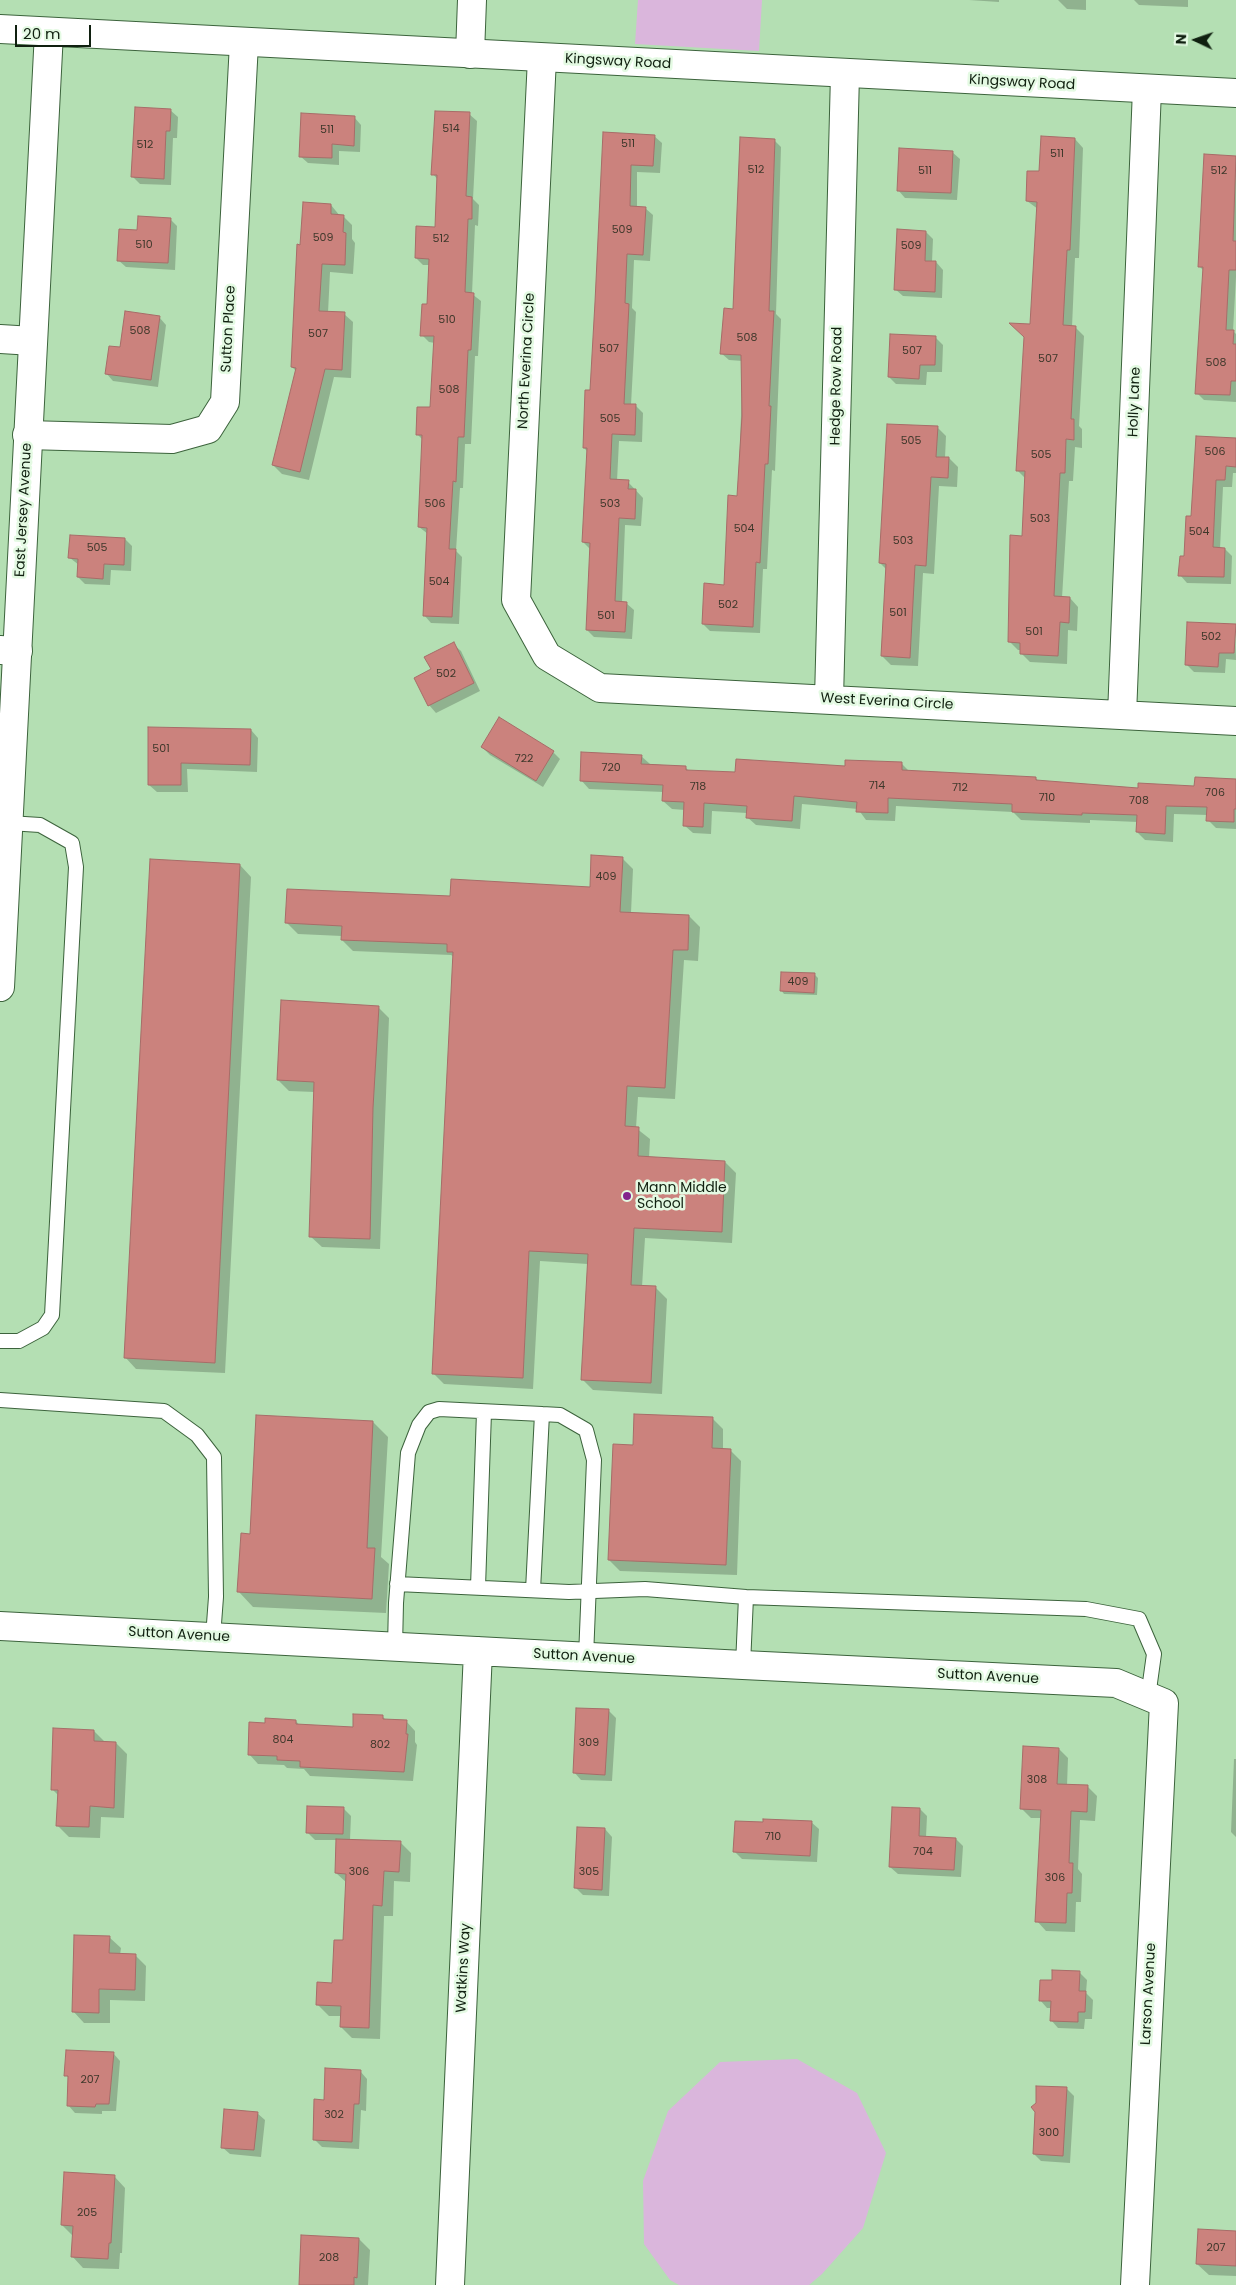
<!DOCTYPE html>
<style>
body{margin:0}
#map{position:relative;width:1236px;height:2285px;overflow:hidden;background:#b4dfb3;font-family:Poppins,sans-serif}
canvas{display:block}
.north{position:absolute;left:1171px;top:15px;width:50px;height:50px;-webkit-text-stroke:4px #e4fae3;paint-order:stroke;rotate:273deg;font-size:14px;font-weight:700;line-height:20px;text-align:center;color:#102010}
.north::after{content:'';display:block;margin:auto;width:18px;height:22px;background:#102010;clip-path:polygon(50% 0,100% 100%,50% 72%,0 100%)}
.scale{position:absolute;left:15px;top:25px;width:76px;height:22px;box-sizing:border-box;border:2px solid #102010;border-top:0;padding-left:6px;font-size:15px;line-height:18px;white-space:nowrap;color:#102010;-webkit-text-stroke:4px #e4fae3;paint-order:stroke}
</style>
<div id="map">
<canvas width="1236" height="2285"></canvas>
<div class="north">N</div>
<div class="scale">20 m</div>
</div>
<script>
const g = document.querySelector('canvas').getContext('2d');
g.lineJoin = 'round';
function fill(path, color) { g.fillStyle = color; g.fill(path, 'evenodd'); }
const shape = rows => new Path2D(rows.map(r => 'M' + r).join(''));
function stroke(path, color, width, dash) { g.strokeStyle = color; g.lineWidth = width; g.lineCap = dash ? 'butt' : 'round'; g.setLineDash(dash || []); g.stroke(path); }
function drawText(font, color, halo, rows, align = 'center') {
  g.font = font + ' Poppins,sans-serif'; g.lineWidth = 5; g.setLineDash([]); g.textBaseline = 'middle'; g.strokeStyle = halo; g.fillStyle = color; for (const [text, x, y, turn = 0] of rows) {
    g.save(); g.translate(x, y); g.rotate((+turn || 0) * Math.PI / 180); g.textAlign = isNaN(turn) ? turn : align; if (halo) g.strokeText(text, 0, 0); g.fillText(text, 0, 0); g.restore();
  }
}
fill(shape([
 [638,0,762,0,759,51,635,44],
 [797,2059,857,2093,886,2153,863,2228,822,2274,809,2285,679,2285,670,2280,644,2244,643,2181,668,2111,720,2062]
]), '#dab6dc');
fill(shape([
 [969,0,999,0,999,2],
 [1058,0,1086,0,1086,10,1067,9],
 [1134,0,1188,0,1188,7,1139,5],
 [170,110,178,117,177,138,173,138,171,185,140,184,132,176],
 [469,114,477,121,473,199,479,205,478,226,475,225,472,294,481,301,478,356,475,356,471,444,465,444,463,488,460,488,456,551,462,557,459,624,431,623,424,615,428,534,419,527,423,440,417,434,432,409,435,343,429,342,422,335,428,306,430,265,423,265,416,258,436,229,438,180,433,174],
 [354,117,361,125,360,152,339,151,339,165,308,163,300,156],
 [604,133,654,136,662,143,660,173,637,172,637,208,645,208,653,215,650,261,634,260,632,308,636,312,631,405,635,405,643,413,642,442,619,441,617,481,628,482,643,498,641,526,625,525,622,603,626,603,634,610,632,639,594,637,587,630,591,550,583,542,588,452,584,448,591,391],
 [1075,139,1083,148,1079,258,1075,258,1072,327,1075,327,1084,336,1079,426,1082,429,1082,448,1075,447,1073,481,1069,481,1062,598,1070,598,1078,607,1077,631,1068,630,1067,664,1030,662,1021,653,1021,650,1018,650,1009,641,1023,537,1026,479,1017,470,1032,325,1038,209,1027,201,1040,173],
 [774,140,781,147,776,314,781,319,775,471,772,470,767,569,763,569,760,633,710,631,703,624,725,586,738,497,743,361,729,360,721,353,734,310],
 [952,152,960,159,957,200,905,198,898,190],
 [1205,155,1236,157,1236,277,1233,331,1236,334,1236,402,1204,400,1197,393,1204,271,1200,267],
 [331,205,340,216,343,216,352,225,352,239,355,243,353,274,330,272,328,313,344,314,353,322,351,378,334,377,309,480,282,474,273,465,296,371,292,367,302,246],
 [170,219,177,226,175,270,126,267,118,260,139,232],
 [926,232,933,239,932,262,936,262,943,270,942,298,903,296,895,289],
 [159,317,166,325,158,387,113,381,106,373,121,349],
 [936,338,943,345,942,372,927,372,926,385,896,384,889,377],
 [937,427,946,436,945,458,949,458,958,467,957,487,939,486,934,574,923,573,918,666,891,665,882,656,887,570,880,563],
 [1236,439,1236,473,1233,473,1232,487,1223,487,1220,549,1225,549,1232,556,1231,584,1187,583,1180,575,1185,558,1193,517],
 [125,539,132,546,131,571,111,570,110,585,85,584,78,577,79,565,70,558],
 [1235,625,1236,660,1226,659,1225,673,1194,672,1186,664],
 [453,644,461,651,480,691,436,713,429,705,432,670],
 [149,728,251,730,258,738,257,772,187,769,188,792,157,792,149,785],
 [482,747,553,752,560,759,543,787,490,755],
 [641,756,650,764,685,767,689,771,737,773,902,764,909,771,1035,778,1039,781,1139,789,1195,788,1236,780,1236,829,1216,828,1208,820,1208,815,1174,814,1173,842,1145,840,1137,832,1138,822,1090,820,1090,823,1021,820,1013,812,896,806,895,821,866,820,858,809,802,804,800,829,756,825,747,817,747,813,712,811,711,834,693,833,684,825,685,810,672,809,663,801,664,792,589,789,581,780],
 [622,858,633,869,631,913,689,916,700,927,698,961,684,960,675,1099,638,1097,636,1128,650,1139,649,1158,725,1162,736,1173,732,1243,645,1238,642,1287,656,1288,667,1299,662,1394,593,1390,582,1379,588,1264,540,1261,533,1389,444,1384,433,1373,454,957,451,955,353,951,342,940,342,936,298,934,287,923,451,897,591,888],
 [240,865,251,877,225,1373,136,1369,125,1357],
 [815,975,818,978,817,995,784,994,781,990],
 [378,1007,389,1018,380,1249,322,1247,310,1236,315,1092,289,1091,278,1080],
 [712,1418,723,1429,723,1449,730,1450,741,1461,737,1575,620,1571,609,1560,634,1446],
 [373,1422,388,1437,381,1557,389,1564,386,1613,253,1607,239,1592,251,1535],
 [608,1710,616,1718,612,1781,581,1780,574,1772],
 [383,1717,386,1720,406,1721,415,1731,415,1742,417,1745,413,1781,310,1776,304,1769,287,1768,284,1765,258,1764,249,1754,266,1724,296,1721,300,1726,354,1729],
 [94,1731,106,1743,116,1743,127,1754,124,1818,101,1817,100,1838,69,1837,58,1826,59,1796,52,1789],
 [1059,1749,1068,1758,1067,1786,1087,1786,1097,1796,1095,1821,1080,1820,1078,1869,1082,1874,1081,1902,1076,1902,1075,1932,1046,1931,1037,1921,1042,1818,1031,1818,1021,1808],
 [1234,1759,1236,1759,1236,1837,1231,1832],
 [343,1808,351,1816,350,1840,400,1842,411,1853,410,1882,394,1881,393,1916,384,1916,380,2039,352,2038,341,2027,342,2016,329,2016,318,2005,334,1984,344,1942,347,1883,336,1873,337,1840,315,1840,307,1832],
 [920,1809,927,1816,926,1837,956,1839,963,1846,961,1877,898,1874,890,1867],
 [811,1822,819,1829,817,1862,742,1859,735,1852,764,1823],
 [605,1829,612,1837,609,1896,583,1895,576,1888],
 [109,1937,121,1948,120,1955,135,1955,146,1966,145,2001,110,2000,110,2023,84,2023,73,2011],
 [1080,1973,1087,1980,1086,1993,1093,2000,1092,2019,1085,2019,1084,2029,1058,2028,1051,2020,1052,2008,1047,2008,1040,2000,1053,1982],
 [113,2053,120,2061,116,2111,102,2111,102,2114,75,2113,68,2105,69,2078,66,2075],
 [360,2071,367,2079,366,2111,361,2110,359,2149,322,2147,314,2139,325,2101],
 [1066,2088,1074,2096,1070,2163,1041,2161,1034,2154,1036,2112],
 [257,2113,265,2120,261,2157,230,2154,222,2147],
 [114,2176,125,2188,122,2253,120,2253,119,2269,83,2268,72,2256,73,2236,62,2225],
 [1236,2233,1236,2276,1209,2275,1197,2264],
 [359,2239,370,2250,368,2285,300,2285]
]), '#0003');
const building = shape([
 [135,107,171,109,170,131,166,131,164,179,131,177,135,107],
 [435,111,470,112,466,196,472,197,472,219,468,219,465,292,474,293,471,350,468,350,464,437,458,437,456,482,453,481,449,549,456,549,452,617,423,616,427,528,418,527,422,435,416,435,417,407,430,407,434,336,420,336,422,304,427,304,429,259,415,258,416,226,435,227,437,175,431,175,435,111],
 [301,113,355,116,354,146,332,144,332,158,299,157,301,113],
 [603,132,655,135,653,166,631,165,630,206,646,207,643,255,627,254,625,303,629,304,624,404,636,404,635,435,612,434,610,479,629,480,628,489,636,489,635,519,619,518,615,601,627,602,625,632,586,630,590,543,582,542,587,448,583,448,585,390,590,390,595,302,603,132],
 [1041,136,1075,138,1070,250,1067,250,1063,325,1076,326,1071,419,1074,419,1074,440,1066,439,1065,473,1060,473,1054,596,1070,597,1069,623,1060,622,1058,656,1020,654,1020,643,1008,642,1010,535,1022,536,1025,471,1016,471,1024,337,1009,323,1030,324,1037,202,1026,201,1027,171,1039,171,1041,136],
 [740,137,775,139,769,311,774,311,769,406,771,406,768,464,765,464,760,563,756,562,753,627,702,624,704,583,724,585,728,495,737,496,742,416,741,355,720,354,724,308,733,309,740,137],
 [899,148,953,151,951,193,897,191,899,148],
 [1204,154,1236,156,1233,241,1236,241,1236,270,1229,270,1226,330,1234,330,1233,344,1236,344,1236,381,1231,381,1230,395,1195,394,1203,267,1198,267,1204,154],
 [303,202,331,204,331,214,344,215,343,232,346,233,345,265,322,264,319,311,345,312,342,370,325,369,300,472,272,465,296,368,291,367,297,244,300,245,303,202],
 [138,216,171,218,168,263,117,261,119,229,137,230,138,216],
 [897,229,926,231,925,261,936,261,935,292,894,290,897,229],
 [125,311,160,316,151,380,105,374,109,346,120,347,125,311],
 [890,334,936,336,935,365,920,365,919,379,888,377,890,334],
 [887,424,938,426,936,457,949,457,948,478,931,477,926,566,915,565,910,658,881,656,886,564,879,563,887,424],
 [1196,436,1236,438,1236,467,1226,466,1225,480,1216,480,1213,547,1225,548,1224,577,1178,576,1180,556,1184,556,1186,516,1191,516,1196,436],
 [70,535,125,538,124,565,104,564,103,579,77,577,78,559,68,558,70,535],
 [1187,622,1236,624,1234,653,1219,653,1218,667,1185,665,1187,622],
 [454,642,474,683,428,706,414,678,431,669,424,657,454,642],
 [499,717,554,751,536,781,481,747,499,717],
 [148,727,251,729,250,765,181,763,181,785,148,785,148,727],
 [581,752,642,755,641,764,686,766,686,770,735,772,736,759,845,766,845,760,902,762,902,770,1036,777,1036,780,1138,788,1138,783,1194,786,1195,777,1236,779,1236,809,1234,809,1234,822,1206,821,1207,807,1166,806,1165,834,1136,832,1137,815,1082,813,1082,815,1012,812,1012,804,888,798,888,813,856,812,857,802,794,796,792,821,746,818,747,806,704,803,703,827,683,826,684,802,662,801,663,785,580,781,581,752],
 [591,855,623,857,620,912,689,915,688,950,673,950,665,1088,627,1086,625,1126,639,1127,638,1156,725,1161,722,1232,634,1228,631,1285,656,1286,651,1383,581,1380,588,1254,529,1251,523,1378,432,1374,453,952,447,952,447,944,341,940,342,926,285,923,287,889,450,896,451,879,590,887,591,855],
 [150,859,240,864,215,1363,124,1358,150,859],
 [781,972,815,973,814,993,780,991,781,972],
 [281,1000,379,1006,373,1108,370,1239,309,1237,314,1082,277,1080,281,1000],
 [634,1414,713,1417,712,1448,731,1449,726,1565,608,1560,613,1444,633,1445,634,1414],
 [256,1415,373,1421,367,1548,375,1548,372,1599,237,1592,241,1533,250,1534,256,1415],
 [576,1708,609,1709,605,1775,573,1773,576,1708],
 [353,1714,383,1715,383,1719,407,1720,406,1734,408,1734,404,1772,300,1767,300,1761,277,1760,277,1756,248,1755,249,1722,265,1723,265,1718,296,1720,296,1724,353,1727,353,1714],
 [53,1728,94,1730,94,1741,116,1742,114,1808,90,1806,89,1827,56,1826,58,1790,51,1790,53,1728],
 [1023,1746,1059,1748,1057,1784,1088,1785,1087,1812,1071,1811,1069,1863,1073,1863,1072,1893,1067,1893,1066,1923,1035,1922,1041,1810,1020,1809,1023,1746],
 [307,1806,344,1807,343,1834,306,1833,307,1806],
 [892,1807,920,1808,919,1836,956,1838,954,1870,889,1867,892,1807],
 [763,1819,812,1821,810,1856,733,1852,735,1821,763,1822,763,1819],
 [577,1827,605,1828,602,1890,574,1888,577,1827],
 [336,1839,401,1841,399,1872,384,1871,382,1906,373,1905,369,2028,340,2027,341,2006,316,2005,317,1982,332,1983,334,1940,343,1940,346,1874,335,1873,336,1839],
 [74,1935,110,1936,109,1953,136,1954,135,1990,99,1989,99,2013,72,2012,74,1935],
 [1052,1970,1080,1971,1079,1991,1086,1991,1085,2012,1078,2012,1078,2022,1050,2021,1051,2001,1039,2001,1040,1980,1052,1980,1052,1970],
 [66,2050,114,2052,109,2104,96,2104,95,2107,67,2106,68,2076,64,2076,66,2050],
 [325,2068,361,2070,359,2104,354,2104,352,2142,313,2140,314,2099,324,2100,325,2068],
 [1036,2086,1067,2087,1063,2156,1033,2154,1035,2112,1031,2107,1036,2103,1036,2086],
 [224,2109,258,2112,254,2150,221,2148,224,2109],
 [64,2172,115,2175,111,2243,109,2243,108,2259,71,2257,73,2226,61,2225,64,2172],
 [1198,2229,1236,2231,1236,2266,1196,2264,1198,2229],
 [301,2235,359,2238,357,2278,354,2277,354,2285,299,2285,301,2235]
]);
fill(building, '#cb827d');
stroke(building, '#a76c68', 1);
const service = shape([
 [0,1341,19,1341,43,1328,52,1315,76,867,72,843,40,825,9,823],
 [0,1400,164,1411,197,1435,214,1457,216,1597,213,1637],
 [397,1584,569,1592,645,1589,746,1597,1086,1609,1139,1619,1154,1654,1148,1697],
 [478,1587,484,1412],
 [533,1590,542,1414],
 [395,1647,396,1603,408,1453,419,1425,429,1412,439,1409,542,1414,560,1415,586,1430,594,1460,586,1657],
 [743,1665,746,1597]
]);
const minor = shape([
 [470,54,472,0],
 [542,58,516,600,547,656,600,688,1236,721],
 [0,339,33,341],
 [27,435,172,439,208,429,225,402,244,43],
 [0,650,18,651],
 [829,699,845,74],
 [1122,715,1147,89],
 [0,1626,743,1665,1116,1683,1164,1703,1135,2285],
 [450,2285,478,1651]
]);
const tertiary = shape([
 [0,29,1236,93],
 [0,987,49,32]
]);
stroke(service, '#3c633c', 16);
stroke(minor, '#3c633c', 30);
stroke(tertiary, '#3c633c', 30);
stroke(service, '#fff', 14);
stroke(minor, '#fff', 28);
stroke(tertiary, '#fff', 28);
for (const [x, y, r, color] of [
 [627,1196,5,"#83238d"]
]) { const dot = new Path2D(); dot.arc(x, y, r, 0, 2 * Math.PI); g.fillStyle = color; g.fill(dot); stroke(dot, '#e4fae3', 2); }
drawText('11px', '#3f382b', null, [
 ["514",451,129],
 ["511",327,130],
 ["511",628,144],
 ["512",145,145],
 ["511",1057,154],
 ["512",756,170],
 ["511",925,171],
 ["512",1219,171],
 ["509",622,230],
 ["509",323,238],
 ["512",441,239],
 ["510",144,245],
 ["509",911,246],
 ["510",447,320],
 ["508",140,331],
 ["507",318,334],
 ["508",747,338],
 ["507",609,349],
 ["507",912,351],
 ["507",1048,359],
 ["508",1216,363],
 ["508",449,390],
 ["505",610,419],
 ["505",911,441],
 ["506",1215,452],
 ["505",1041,455],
 ["506",435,504],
 ["503",610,504],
 ["503",1040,519],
 ["504",744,529],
 ["504",1199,532],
 ["503",903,541],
 ["505",97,548],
 ["504",439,582],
 ["502",728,605],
 ["501",898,613],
 ["501",606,616],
 ["501",1034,632],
 ["502",1211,637],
 ["502",446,674],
 ["501",161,749],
 ["722",524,759],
 ["720",611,768],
 ["714",877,786],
 ["718",698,787],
 ["712",960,788],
 ["706",1215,793],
 ["710",1047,798],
 ["708",1139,801],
 ["409",606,877],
 ["409",798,982],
 ["804",283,1740],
 ["309",589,1743],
 ["802",380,1745],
 ["308",1037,1780],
 ["710",773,1837],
 ["704",923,1852],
 ["306",359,1872],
 ["305",589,1872],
 ["306",1055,1878],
 ["207",90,2080],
 ["302",334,2115],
 ["300",1049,2133],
 ["205",87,2213],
 ["207",1216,2248],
 ["208",329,2258]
]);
drawText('14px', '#102010', '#e4fae3', [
 ["Kingsway Road",618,62,3],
 ["Kingsway Road",1022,83,3],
 ["Sutton Place",229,329,-87],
 ["North Everina Circle",527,361,-87],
 ["Hedge Row Road",837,386,-89],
 ["Holly Lane",1135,402,-88],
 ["East Jersey Avenue",24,510,-87],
 ["West Everina Circle",887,702,3],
 ["Sutton Avenue",179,1635,3],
 ["Sutton Avenue",584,1657,3],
 ["Sutton Avenue",988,1677,3],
 ["Watkins Way",464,1968,-87],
 ["Larson Avenue",1149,1994,-87]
]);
drawText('14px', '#102010', '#e4fae3', [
 ["Mann Middle",637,1188],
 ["School",637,1204]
], 'left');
</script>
